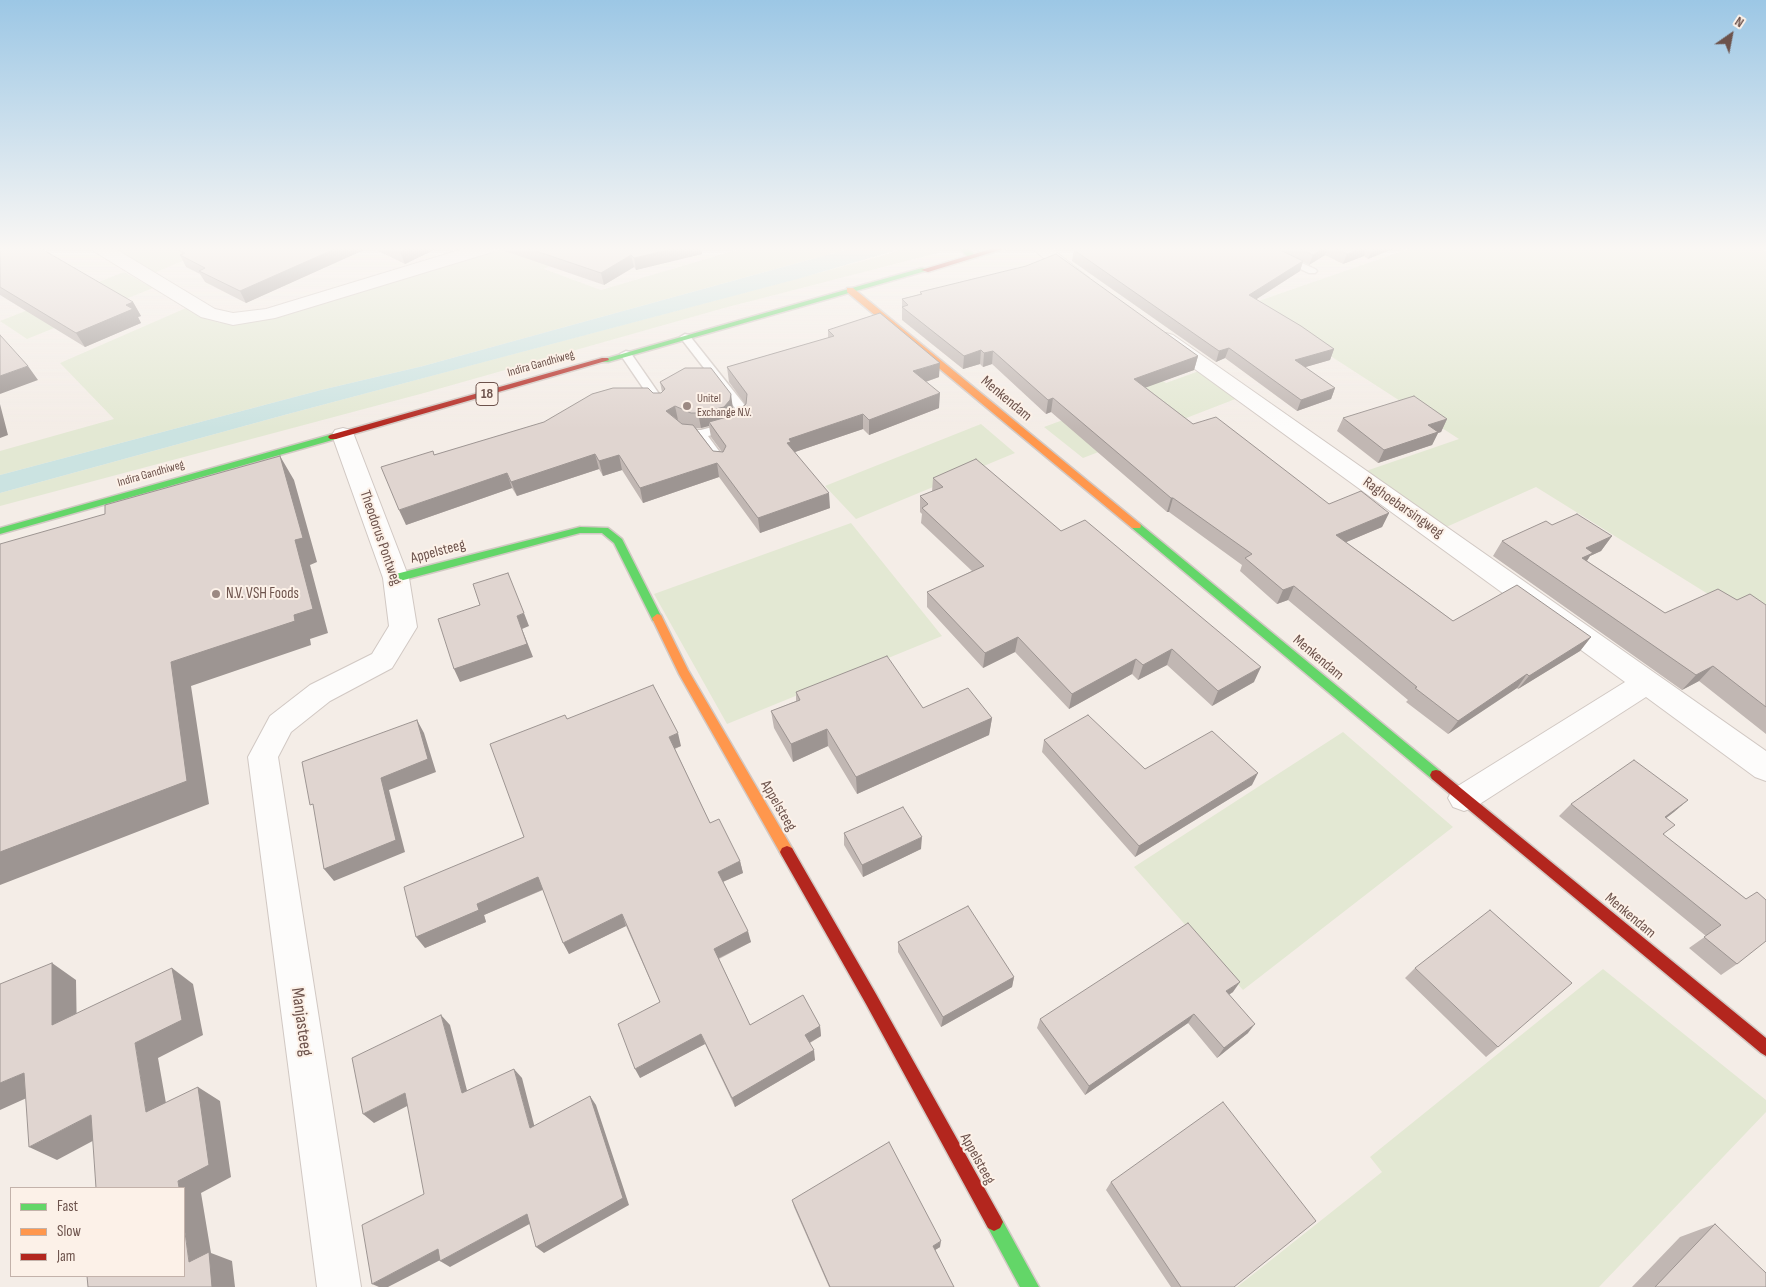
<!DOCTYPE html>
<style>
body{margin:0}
#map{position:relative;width:1766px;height:1287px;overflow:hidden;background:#f4ede7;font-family:"Sofia Sans Condensed",sans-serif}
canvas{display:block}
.legend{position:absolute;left:10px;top:1187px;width:175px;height:90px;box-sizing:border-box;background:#fcf1e8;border:1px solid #c3b2aa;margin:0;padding:6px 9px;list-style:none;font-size:15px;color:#6d534c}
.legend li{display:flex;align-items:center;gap:10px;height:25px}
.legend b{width:25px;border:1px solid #c3b2aa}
.north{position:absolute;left:1706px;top:10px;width:50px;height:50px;-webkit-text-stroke:4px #fcf1e8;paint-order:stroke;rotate:33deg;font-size:14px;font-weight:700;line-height:20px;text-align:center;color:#6d534c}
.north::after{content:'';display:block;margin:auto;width:18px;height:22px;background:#6d534c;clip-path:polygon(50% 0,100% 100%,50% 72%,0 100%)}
</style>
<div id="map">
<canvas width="1766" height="1287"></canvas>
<ul class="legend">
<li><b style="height:6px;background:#63d668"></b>Fast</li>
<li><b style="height:6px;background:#ff974d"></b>Slow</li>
<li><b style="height:6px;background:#b3261e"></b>Jam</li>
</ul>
<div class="north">N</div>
</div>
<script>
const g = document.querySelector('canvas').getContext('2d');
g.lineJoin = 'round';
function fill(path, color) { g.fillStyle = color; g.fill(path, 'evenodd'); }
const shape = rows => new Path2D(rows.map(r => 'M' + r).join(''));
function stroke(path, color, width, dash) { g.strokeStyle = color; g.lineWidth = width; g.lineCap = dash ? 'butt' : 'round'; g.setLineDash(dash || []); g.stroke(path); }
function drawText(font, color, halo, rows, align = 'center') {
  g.font = font + ' "Sofia Sans Condensed",sans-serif'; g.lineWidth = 4; g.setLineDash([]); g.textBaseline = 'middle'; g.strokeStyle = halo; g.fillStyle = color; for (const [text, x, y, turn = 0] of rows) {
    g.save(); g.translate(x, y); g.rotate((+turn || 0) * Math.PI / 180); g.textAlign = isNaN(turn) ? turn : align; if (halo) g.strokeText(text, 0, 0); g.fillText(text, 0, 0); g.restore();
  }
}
fill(shape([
 [113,248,214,248,154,273],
 [504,248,583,248,544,269,601,290,743,248,852,248,423,366,321,390,0,475,0,451,114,419,60,363,186,308,200,317,220,323,246,322,389,283],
 [904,248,940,248,941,250,938,253,724,308,424,393,0,506,0,493,288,414,889,254],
 [1411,248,1760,248,1766,251,1766,625,1708,594,1536,487,1444,528,1363,472,1459,439,1250,304],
 [124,272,153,288,27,339,0,321],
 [1022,280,1166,383,1199,371,1238,398,1083,458,1044,427,1130,395],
 [981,424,1015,453,856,519,825,486],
 [851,523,942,636,727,724,654,594],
 [1343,732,1453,827,1243,990,1134,867],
 [1603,969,1766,1100,1766,1112,1599,1287,1237,1287,1382,1172,1370,1157]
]), '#e3e8d3');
fill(shape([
 [852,248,904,248,801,278,288,414,0,493,0,475,321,390,423,366]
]), '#cbe3e1');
const lane = shape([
 [1284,255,1315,269,1317,271,1315,273,1309,273,1281,260,1281,256,1284,255],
 [685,334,689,335,747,408,746,417,735,429,708,436,727,462,725,465,717,465,697,438,686,437,676,429,682,425,693,430,701,430,727,423,734,416,735,408,680,337,685,334],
 [626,351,630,352,666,404,664,406,656,406,654,404,620,354,626,351]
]);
const street = shape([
 [93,248,114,248,215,309,233,313,266,309,466,248,494,248,492,252,275,318,233,325,201,317,95,252,93,248],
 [1031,248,1051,248,1089,278,1086,282,1080,283,1074,282,1031,248],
 [1166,333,1173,335,1766,751,1766,781,1755,777,1646,697,1475,807,1464,811,1453,807,1448,798,1453,789,1625,682,1159,343,1156,339,1159,335,1166,333],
 [343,428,351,430,354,435,409,578,417,627,392,668,330,701,291,732,278,757,361,1287,317,1287,248,757,270,716,310,685,372,654,389,626,383,578,332,435,335,430,343,428]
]);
const fast = shape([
 [959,248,967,248,977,257,970,259,959,248],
 [922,268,929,270,608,362,602,362,601,360,922,268],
 [333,434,338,437,336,439,0,534,0,528,333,434],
 [1136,523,1140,524,1440,771,1442,775,1440,779,1436,780,1432,779,1132,528,1131,526,1136,523],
 [580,527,608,528,622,539,662,618,661,621,653,621,614,543,602,533,580,533,396,582,391,578,396,574,580,527],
 [994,1213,1000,1216,1039,1287,1020,1287,985,1222,988,1216,994,1213]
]);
const slow = shape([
 [847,288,853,288,1140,524,1141,526,1140,528,1132,528,847,292,847,288],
 [657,614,661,615,688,670,792,848,794,852,792,856,787,858,782,856,679,674,652,618,657,614]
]);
const jam = shape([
 [994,248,1006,248,928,272,921,270,994,248],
 [602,358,608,358,609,360,336,439,330,439,328,437,330,435,602,358],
 [1436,770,1440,771,1766,1038,1766,1056,1761,1053,1432,779,1430,775,1432,771,1436,770],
 [787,846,792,848,876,994,1000,1216,1003,1222,1000,1228,994,1231,988,1228,866,1004,782,856,780,852,782,848,787,846]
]);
stroke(lane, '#d1c8c3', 3);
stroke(street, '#d1c8c3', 2);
stroke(fast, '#d2c9c4', 3);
stroke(slow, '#d2c9c4', 3);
stroke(jam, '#d2c9c4', 3);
fill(lane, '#fdfcfb');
fill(street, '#fdfcfb');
fill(fast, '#63d668');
fill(slow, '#ff974d');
fill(jam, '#b3261e');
fill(shape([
 [0,248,133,302,141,316,138,317,141,323,85,347,0,295],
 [372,248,438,248,405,264],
 [496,248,701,248,702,254,636,270,634,267,604,285],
 [1082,248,1395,248,1368,259,1364,256,1343,264,1325,255,1309,265,1303,262,1300,271,1256,299,1334,349,1330,360,1305,367,1335,388,1331,399,1297,411,1225,358,1216,362,1072,261,1074,250],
 [366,249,246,303,205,282,200,274,186,267,180,255,182,254,179,250],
 [920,292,1198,356,1194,370,1145,387,1193,424,1329,504,1389,513,1382,527,1346,542,1453,621,1591,637,1580,651,1518,689,1517,688,1448,734,1406,702,1408,700,1288,600,1277,604,1240,571,1242,565,1169,512,1167,512,1051,412,1046,414,992,364,983,367,980,364,963,369,902,320,902,299,920,294],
 [828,330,939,377,926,382,939,408,869,435,863,429,795,452,830,508,760,533,719,477,643,503,622,470,603,476,599,469,517,496,512,488,406,525,434,455,653,393,661,393,662,392,660,382,733,409,732,415,731,416,734,415,745,404,729,382,727,367,828,338],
 [709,426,711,437,722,452,713,451,696,428,701,428],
 [1343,418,1447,419,1441,432,1438,433,1432,445,1378,463,1337,431],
 [933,478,1061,531,1254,682,1212,706,1167,665,1138,680,1132,674,1069,709,1015,652,983,668,927,607,927,592,972,571,921,523,922,514,920,512,920,496,932,492],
 [1612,536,1601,551,1590,556,1587,561,1665,613,1737,600,1766,605,1766,734,1699,681,1682,690,1493,556,1502,541],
 [796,692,923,708,992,718,989,735,857,794,828,746,793,762,774,728,771,711,796,701],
 [567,719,681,746,675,749,710,823,740,861,743,873,723,882,751,942,719,959,750,1025,820,1026,821,1036,810,1043,815,1060,735,1107,705,1044,640,1078,660,1002,626,926,569,954,543,890,484,915,486,922,425,948,524,837],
 [1044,740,1145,769,1252,785,1135,857,1042,752],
 [1688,800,1666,818,1664,835,1746,899,1737,964,1721,975,1689,948,1706,936,1559,816,1571,804],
 [844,833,921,849,863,877,844,845],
 [898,942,1014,977,1012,987,941,1027,898,952],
 [1415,968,1498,1047,1486,1057,1405,978],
 [1233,992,1229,994,1248,1033,1217,1058,1188,1023,1085,1095,1037,1028,1040,1019],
 [1111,1182,1234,1287,1171,1287,1106,1190],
 [792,1200,940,1247,935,1250,954,1287,829,1287,794,1207],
 [1715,1224,1766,1287,1632,1287,1680,1237]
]), '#c1b7b3');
fill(shape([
 [337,248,366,248,366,249,246,303,240,291],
 [409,248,438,248,405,264,400,252],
 [676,248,701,248,702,254,636,270,634,258],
 [1323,248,1328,248,1325,255,1309,265,1313,255],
 [1362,248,1367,248,1364,256,1343,264,1347,254],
 [1373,248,1395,248,1368,259],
 [631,255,634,267,604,285,601,273],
 [1303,261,1300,271,1246,306,1249,295],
 [133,302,141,316,138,317,141,323,85,347,76,333,126,305],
 [1229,348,1225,358,1216,362,1219,351],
 [1334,349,1330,360,1292,371,1295,360],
 [981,350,980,364,963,369,964,356],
 [993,351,992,364,983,367,984,353],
 [1198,356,1194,370,1131,393,1134,379],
 [940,363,939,377,913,386,913,371],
 [28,366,38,380,0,394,0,376],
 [1335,388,1331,399,1297,411,1301,400],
 [940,393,939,408,869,435,869,420],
 [731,394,733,409,732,415,726,421,709,422,709,426,701,428,698,413],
 [1053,398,1051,412,1046,414,1048,400],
 [0,404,8,435,0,438],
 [675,406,678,420,666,411],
 [863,414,863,429,792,453,787,443,789,439],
 [1447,419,1441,432,1438,433,1432,445,1378,463,1384,450,1428,425],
 [595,454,599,469,517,496,511,482],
 [619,455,622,470,603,476,599,461],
 [280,456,294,480,317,562,310,565,328,633,310,639,311,645,191,686,209,804,0,885,0,852,171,662,294,615,295,540],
 [717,463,719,477,643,503,640,488],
 [507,473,512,488,406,525,399,510],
 [829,493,830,508,760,533,758,518],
 [1171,498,1173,498,1169,512,1167,512],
 [1389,513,1382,527,1330,549,1336,535],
 [1612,536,1601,551,1590,556,1582,568,1571,573,1586,548],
 [1294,586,1288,600,1277,604,1283,590],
 [524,613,529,626,522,629,533,657,460,682,454,669,517,616],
 [1018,637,1015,652,983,668,985,653],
 [1591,637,1580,651,1518,689,1529,676],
 [1172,649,1167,665,1138,680,1143,665],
 [1136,659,1132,674,1069,709,1072,694],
 [1713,666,1699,681,1682,690,1696,675],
 [1261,667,1254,682,1212,706,1218,691],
 [1527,674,1517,688,1448,734,1458,721],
 [992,718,989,735,857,794,856,777],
 [417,720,424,733,436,772,389,790,405,852,334,881,324,869],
 [827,729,828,746,793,762,791,744],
 [678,733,681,746,673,749,669,737],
 [1258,773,1252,785,1135,857,1139,846],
 [1688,800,1674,812,1652,829,1665,817],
 [922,837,921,849,863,877,862,865],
 [740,861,743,873,720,883,718,872],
 [538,877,544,889,484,915,486,922,425,948,416,937,477,904],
 [622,914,626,926,569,954,563,943],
 [748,931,751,942,717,959,714,949],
 [52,963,76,980,77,1040,52,1025],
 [172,968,193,984,203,1035,158,1058,170,1126,146,1112,135,1043],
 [1014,977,1012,987,941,1027,943,1017],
 [1240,982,1233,992,1220,1001,1226,991],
 [1194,1014,1188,1023,1085,1095,1089,1086],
 [441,1015,450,1025,470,1102,462,1093],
 [1255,1024,1248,1033,1217,1058,1224,1048],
 [820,1026,821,1036,807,1044,805,1035],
 [701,1034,705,1044,640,1078,635,1069],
 [814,1050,815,1060,735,1107,732,1098],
 [514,1069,522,1078,537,1136,530,1128],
 [24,1073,51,1087,0,1110,0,1083],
 [198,1087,220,1101,231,1177,201,1193,211,1253,232,1261,235,1287,212,1287,189,1262,184,1225,184,1188,179,1188,178,1181],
 [405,1093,415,1102,374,1123,363,1114],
 [590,1096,596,1105,629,1205,544,1253,536,1247],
 [91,1115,117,1128,57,1160,29,1147],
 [527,1214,535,1221,450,1267,440,1261],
 [941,1241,940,1247,932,1252,933,1246],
 [438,1249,448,1256,388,1287,379,1287,372,1284]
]), '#9d9592');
const building = shape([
 [0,248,40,248,133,302,126,305,133,309,76,333,0,287,0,248],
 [184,248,337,248,240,291,199,271,205,268,180,255,185,253,179,250,184,248],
 [392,248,409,248,400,252,392,248],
 [527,248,676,248,634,258,631,255,601,273,527,248],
 [1082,248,1276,248,1303,261,1249,295,1301,326,1334,349,1295,360,1335,388,1301,400,1229,348,1219,351,1074,250,1082,248],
 [1299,248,1323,248,1313,255,1299,248],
 [1336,248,1362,248,1347,254,1336,248],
 [1056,254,1198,356,1134,379,1193,424,1216,417,1329,504,1361,491,1389,513,1336,535,1453,621,1517,585,1591,637,1529,676,1527,674,1458,721,1415,688,1417,687,1294,586,1283,590,1245,558,1252,554,1173,498,1171,498,1053,398,1048,400,993,351,984,353,981,350,964,356,902,307,908,305,902,299,922,294,920,292,1026,266,1056,254],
 [880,313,940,363,913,371,940,393,869,420,863,414,789,439,791,442,787,443,829,493,758,518,717,463,640,488,619,455,599,461,595,454,511,482,507,473,399,510,381,467,433,451,434,455,544,422,592,394,613,388,648,388,653,393,661,393,665,389,660,382,685,368,711,368,731,394,730,400,724,407,698,413,691,413,675,406,666,411,682,424,693,425,713,451,723,452,726,446,709,422,734,415,746,404,747,394,727,367,834,336,828,330,880,313],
 [0,335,28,366,0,376,0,335],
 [1414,396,1447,419,1428,425,1438,432,1384,450,1343,418,1414,396],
 [280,456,303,538,295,540,313,609,294,615,295,621,171,662,187,781,0,852,0,544,105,514,105,505,280,456],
 [976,459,1061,531,1085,520,1261,667,1218,691,1172,649,1143,665,1136,659,1072,694,1018,637,985,653,927,592,984,566,922,508,928,504,920,496,943,487,933,478,976,459],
 [1577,514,1612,536,1586,548,1593,553,1582,558,1665,613,1718,589,1737,600,1750,594,1766,605,1766,707,1713,666,1696,675,1502,541,1546,521,1552,525,1577,514],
 [508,573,524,613,517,616,527,644,454,669,438,619,480,605,473,584,508,573],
 [887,656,923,708,968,688,992,718,856,777,827,729,791,744,771,711,800,700,796,692,887,656],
 [653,685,678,733,669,737,710,823,719,819,740,861,718,872,748,931,714,949,750,1025,803,995,820,1026,805,1035,814,1050,732,1098,701,1034,635,1069,618,1024,660,1002,622,914,563,943,538,877,477,904,479,910,416,937,404,887,524,837,490,744,565,715,567,719,653,685],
 [1088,715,1145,769,1212,731,1258,773,1139,846,1044,740,1088,715],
 [417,720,428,759,381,778,396,840,324,869,313,804,310,805,302,762,417,720],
 [1634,760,1688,800,1665,817,1675,825,1663,834,1746,899,1757,892,1766,900,1766,941,1737,964,1704,937,1721,925,1571,804,1634,760],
 [903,807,922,837,862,865,844,833,903,807],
 [968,906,1014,977,943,1017,898,942,968,906],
 [1490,910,1572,983,1498,1047,1415,968,1490,910],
 [1188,923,1240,982,1226,991,1255,1024,1224,1048,1194,1014,1089,1086,1040,1019,1188,923],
 [52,963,52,1025,172,968,182,1020,135,1043,146,1112,198,1087,209,1165,178,1181,179,1188,96,1188,91,1115,29,1147,24,1073,0,1083,0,984,52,963],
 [441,1015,462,1093,514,1069,530,1128,590,1096,623,1198,536,1247,527,1214,440,1261,438,1249,372,1284,362,1225,424,1194,405,1093,363,1114,352,1058,441,1015],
 [1223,1102,1316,1221,1234,1287,1181,1287,1111,1182,1223,1102],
 [889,1142,941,1241,933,1246,954,1287,830,1287,792,1200,889,1142],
 [1715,1224,1766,1273,1766,1287,1655,1287,1715,1224],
 [184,1225,189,1262,209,1252,212,1287,88,1287,87,1276,184,1276,184,1225]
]);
fill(building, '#e0d5d0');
stroke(building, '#9d9592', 1);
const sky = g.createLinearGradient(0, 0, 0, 429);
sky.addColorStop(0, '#9cc7e5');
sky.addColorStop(0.58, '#faf7f4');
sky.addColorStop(1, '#faf7f400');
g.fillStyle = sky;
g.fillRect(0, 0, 1766, 429);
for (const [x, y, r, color] of [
 [687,406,5,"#9c8982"],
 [216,594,5,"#9c8982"]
]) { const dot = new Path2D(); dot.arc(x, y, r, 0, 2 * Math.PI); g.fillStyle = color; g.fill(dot); stroke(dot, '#fcf1e8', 2); }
drawText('12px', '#6d534c', '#fcf1e8', [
 ["Indira Gandhiweg",541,364,-16],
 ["Indira Gandhiweg",151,474,-16]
]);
drawText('12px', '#6d534c', '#fcf1e8', [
 ["Unitel",697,399],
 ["Exchange N.V.",697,413]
], 'left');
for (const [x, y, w] of [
 [487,394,22]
]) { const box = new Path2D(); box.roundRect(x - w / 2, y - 11.5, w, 23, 4); g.fillStyle = '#fcf1e8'; g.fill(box); stroke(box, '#6d534c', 1); }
drawText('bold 14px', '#6d534c', null, [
 ["18",487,394]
]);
drawText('15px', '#6d534c', '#fcf1e8', [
 ["Menkendam",1006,399,40],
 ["Raghoebarsingweg",1403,508,35],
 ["Theodorus Pontweg",380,538,71],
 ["Appelsteeg",438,552,-15],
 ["Menkendam",1318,658,40],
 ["Appelsteeg",778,806,60],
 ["Menkendam",1630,916,40],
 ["Appelsteeg",977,1159,61]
]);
drawText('15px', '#6d534c', '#fcf1e8', [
 ["N.V. VSH Foods",226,594]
], 'left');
drawText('18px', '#6d534c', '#fcf1e8', [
 ["Manjasteeg",301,1022,82]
]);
</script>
